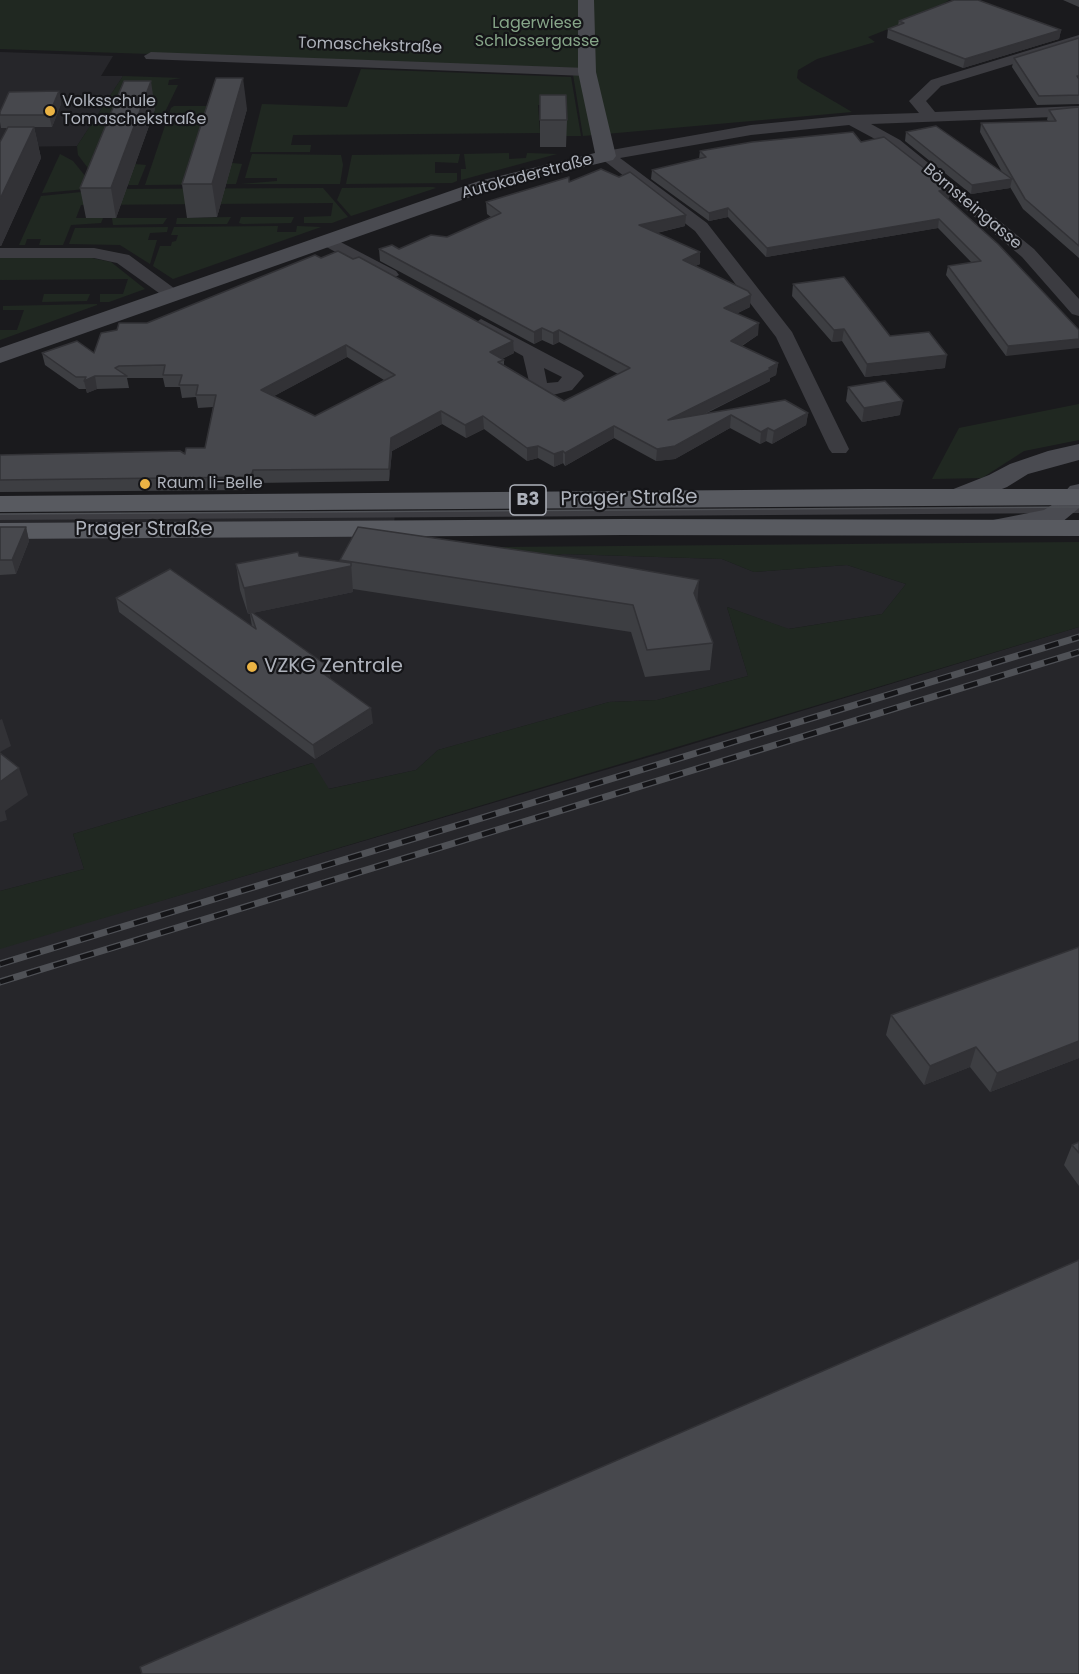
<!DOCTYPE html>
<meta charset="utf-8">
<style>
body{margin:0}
canvas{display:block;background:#1a1a1d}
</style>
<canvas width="1079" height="1674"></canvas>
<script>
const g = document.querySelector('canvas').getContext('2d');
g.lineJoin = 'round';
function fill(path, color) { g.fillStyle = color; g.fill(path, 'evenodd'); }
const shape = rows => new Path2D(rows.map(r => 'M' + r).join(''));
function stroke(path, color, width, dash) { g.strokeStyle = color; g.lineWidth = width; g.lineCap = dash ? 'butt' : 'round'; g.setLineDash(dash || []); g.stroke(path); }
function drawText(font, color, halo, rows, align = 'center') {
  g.font = font + ' Poppins,sans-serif'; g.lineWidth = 4.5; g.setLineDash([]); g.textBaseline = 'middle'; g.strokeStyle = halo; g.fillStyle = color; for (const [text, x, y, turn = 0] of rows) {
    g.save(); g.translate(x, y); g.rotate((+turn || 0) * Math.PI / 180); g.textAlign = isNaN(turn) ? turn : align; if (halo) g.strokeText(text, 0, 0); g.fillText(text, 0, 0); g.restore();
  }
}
fill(shape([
 [0,52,113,56,101,76,123,76,77,146,0,147],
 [395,513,392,548,492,565,563,554,722,559,754,572,847,565,906,584,882,614,788,629,727,607,748,676,657,700,609,702,438,750,416,770,328,789,312,763,73,834,84,869,0,891,0,517],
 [1079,627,1079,1674,0,1674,0,948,663,753]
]), '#26262a');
fill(shape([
 [0,0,949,0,931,12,868,37,875,42,817,59,798,70,797,78,801,82,852,112,583,136,572,68,0,49],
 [361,69,571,77,581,136,566,136,565,105,538,105,540,133,293,135,291,145,311,145,310,152,250,152,262,104,347,107],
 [123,76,181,78,169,80,168,85,178,85,163,116,152,118,135,164,146,165,138,185,126,185,94,176,78,155,77,146],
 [174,106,222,106,229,172,232,163,242,164,236,184,145,185,171,108],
 [509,153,509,159,526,158,527,153,557,154,461,180,461,169,466,169,464,154],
 [60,154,73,161,86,177,108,187,42,193],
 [252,154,341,155,343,165,340,184,241,184,277,181,277,178,245,178],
 [460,154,458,163,435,162,435,173,457,173,457,181,452,183,346,184,352,155],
 [433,187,436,188,351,216,337,200,342,188],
 [323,188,348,217,332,223,304,223,304,217,331,216,333,203,81,205,76,218,103,218,101,223,71,225,63,245,39,245,41,239,27,239,25,245,19,245,41,196,112,189],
 [231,217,227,224,176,224,177,218],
 [241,217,294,217,291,223,243,224,239,223],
 [112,218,167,218,163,224,113,225],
 [278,226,277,232,296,232,297,226,321,227,173,279,153,266,160,246,171,246,172,242,176,241,178,235,171,235,174,227],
 [168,227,167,232,150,233,148,240,157,240,150,264,120,245,69,244,75,228],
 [0,258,92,258,111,262,145,289,109,302,100,302,100,294,123,294,128,279,0,280],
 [44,294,90,294,87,301,42,302],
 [97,304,97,305,0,340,0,330,17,330,24,310,3,310,3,306],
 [1079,404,1079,440,1024,451,982,478,932,479,959,428],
 [1079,542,1079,627,0,949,0,891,84,869,73,834,313,763,329,789,416,770,438,750,609,702,657,700,748,676,727,607,789,629,882,614,906,584,847,565,754,572,722,559,563,554,492,565,392,548]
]), '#202821');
fill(shape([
 [1079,507,1079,513,0,520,0,514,1079,507]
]), '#3c3c41');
fill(shape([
 [1079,35,1079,44,941,86,926,101,935,112,1079,106,1079,116,871,124,900,140,1034,249,1079,299,1079,316,1072,314,1022,257,951,197,888,146,849,125,751,135,620,158,707,223,792,332,849,449,846,453,832,453,829,449,776,337,695,231,598,156,606,151,751,125,852,115,919,113,909,101,931,80,1079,35],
 [151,52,587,68,594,72,587,76,146,59,144,56,151,52],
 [329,236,396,271,399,275,390,280,384,279,323,245,320,241,323,237,329,236],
 [0,248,94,248,129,255,182,294,173,300,166,298,117,263,94,258,0,258,0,248],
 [481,319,581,372,584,376,572,390,549,396,531,390,523,356,474,329,472,325,481,319],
 [544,368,562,377,558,382,547,383,544,368]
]), '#3c3c41');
fill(shape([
 [578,0,594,0,596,72,616,156,613,160,493,189,0,363,0,348,479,181,595,153,578,72,578,0],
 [1079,444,1079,460,1028,474,1007,487,969,502,960,504,951,502,947,496,951,490,989,475,1010,464,1048,451,1079,444],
 [1079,484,1079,508,1061,523,998,535,988,533,984,527,988,521,1044,510,1055,503,1070,486,1079,484]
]), '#4a4b51');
fill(shape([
 [867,489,1079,489,1079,505,0,512,0,496,867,489],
 [624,519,1079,520,1079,536,624,535,0,539,0,523,624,519]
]), '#585a60');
stroke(shape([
 [0,514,1079,507]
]), '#4f5156', 1.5);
const rail = shape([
 [0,964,1079,637],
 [0,982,1079,652]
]);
stroke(rail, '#4f5156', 7);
stroke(rail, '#151518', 4.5, [14]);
fill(shape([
 [1063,0,1079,0,1079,7],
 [899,21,1061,30,1059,39,963,68,887,38,888,29,898,25],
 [1079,38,1079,104,1037,105,1012,67,1014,58],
 [59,91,61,104,52,127,34,127,41,158,1,246,0,246,0,142,7,128,1,128,0,122,0,112],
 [540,95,567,120,566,147,540,147],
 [1079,107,1079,258,1023,209,1010,187,1010,188,971,194,905,141,906,132,1002,172,980,132,981,123,1048,121,1047,120,1049,110],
 [155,109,116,218,86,218,80,188],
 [247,109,217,217,187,218,182,184],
 [861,142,949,198,947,199,1079,330,1006,356,946,275,948,266,972,263,938,228,766,257,728,217,709,221,651,179,652,170,699,159,700,151],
 [569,182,685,226,657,233,700,264,695,266,750,307,736,314,758,335,742,346,778,363,776,375,770,378,770,381,705,414,808,413,806,425,772,444,766,441,760,444,730,428,675,459,656,461,614,438,565,466,563,463,554,467,538,458,527,461,484,429,466,438,442,424,392,451,389,481,255,483,253,490,0,492,0,455,185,454,205,448,213,407,198,408,196,397,182,398,180,387,165,387,163,378,127,378,129,388,97,389,87,393,86,389,79,389,45,365,42,353,94,353,101,333,513,341,514,353,502,359,504,360,504,365,564,401,618,374,559,342,553,345,542,340,534,344,380,261,379,249,399,249,447,237,491,217,487,214,486,202],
 [347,357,384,380,315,416,274,396],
 [793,284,890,336,945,368,865,377,842,341,832,342,792,296],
 [848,387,900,415,862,422,846,401],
 [0,527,26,527,29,541,16,574,0,575],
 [299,556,340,562,340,560,697,601,713,643,710,670,645,677,631,632,353,589,353,592,252,613,331,679,373,723,315,759,119,612,116,598,252,627,250,614,248,614,240,590,236,564],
 [1079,947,1079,1058,990,1092,970,1067,924,1085,886,1035,891,1015],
 [1079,1142,1079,1186,1064,1165,1072,1145]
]), '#3d3e42');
fill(shape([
 [1061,30,1059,39,963,68,965,59],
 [243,78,247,109,217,217,212,184],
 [151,81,155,109,116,218,111,188],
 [59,91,61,104,52,127,49,115],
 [34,127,41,158,1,246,0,246,0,199],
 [1012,179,1010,188,971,194,972,185],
 [951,189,949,198,937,200,939,191],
 [728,208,728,217,709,221,709,213],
 [686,215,685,226,639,237,639,225],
 [939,219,938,228,766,257,767,248],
 [700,252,700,264,682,272,683,260],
 [751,295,750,307,723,320,724,308],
 [759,323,758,335,730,353,731,341],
 [542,328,542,340,534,344,534,332],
 [844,329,842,341,832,342,834,330],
 [559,330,559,342,553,345,553,333],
 [1079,339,1079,348,1006,356,1008,346],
 [513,341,514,353,491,364,490,352],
 [346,345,347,357,263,402,261,390],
 [947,355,945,368,865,377,867,364],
 [778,363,776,375,770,378,770,381,667,432,668,420],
 [95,376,97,389,87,393,84,381],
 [903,401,900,415,862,422,864,408],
 [441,411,442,424,392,451,389,481,389,469,391,438],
 [808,413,806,425,772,444,774,431],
 [731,415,730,428,675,459,656,461,657,449],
 [483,416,484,429,466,438,465,425],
 [614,426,614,438,565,466,565,453],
 [768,428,766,441,760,444,761,432],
 [538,446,538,458,527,461,527,448],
 [563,451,563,463,554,467,554,454],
 [253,470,255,483,253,490,251,477],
 [26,527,29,541,16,574,12,560],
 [351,563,353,592,248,614,244,588],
 [699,580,697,607,694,593],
 [329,667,331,682,321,672],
 [371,708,373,723,315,759,313,745],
 [2,719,11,746,0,752,0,720],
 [19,768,28,795,5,811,7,820,0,822,0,782],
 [1079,1041,1079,1058,990,1092,997,1073],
 [976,1047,970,1067,924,1085,930,1066]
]), '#323236');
const building = shape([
 [954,0,978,0,1061,30,965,59,888,29,904,23,899,21,954,0],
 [1079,38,1079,76,1077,76,1079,79,1079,95,1039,96,1014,58,1079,38],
 [216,78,243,78,212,184,182,184,216,78],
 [124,81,151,81,111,188,80,188,124,81],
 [59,91,49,115,0,115,0,112,9,92,59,91],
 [540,95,566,95,567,120,540,120,540,95],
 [1079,107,1079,246,1025,199,981,123,1056,121,1049,110,1079,107],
 [936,126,1012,179,972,185,906,132,936,126],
 [8,127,34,127,0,199,0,142,8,127],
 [853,132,861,142,884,137,951,189,939,191,998,244,1079,330,1079,339,1008,346,948,266,981,261,939,219,767,248,728,208,709,213,652,170,706,157,700,151,752,142,853,132],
 [601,169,619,177,630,172,686,215,639,225,700,252,683,260,748,291,751,295,724,308,759,323,731,341,778,363,769,368,771,369,668,420,785,400,808,413,774,431,768,428,761,432,731,415,675,446,657,449,614,426,565,453,563,451,554,454,538,446,527,448,483,416,465,425,441,411,391,438,389,469,253,470,251,477,0,480,0,455,180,451,185,454,186,448,205,448,216,395,196,395,198,385,179,385,182,375,163,375,165,365,119,366,115,368,127,376,95,376,84,381,86,377,76,377,42,353,77,341,94,353,101,333,117,330,119,323,147,323,315,255,321,258,338,251,353,259,359,257,513,341,490,352,504,360,498,362,564,401,630,368,559,330,553,333,542,328,534,332,379,249,392,245,399,249,431,235,447,237,501,213,486,202,569,177,569,182,601,169],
 [346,345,395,375,315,416,261,390,346,345],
 [844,277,890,336,929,332,947,355,867,364,844,329,834,330,793,284,844,277],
 [885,381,903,401,864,408,848,387,885,381],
 [0,527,26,527,12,560,0,560,0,527],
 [358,527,586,560,699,580,694,593,713,643,647,650,633,605,340,560,358,527],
 [298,552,299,556,351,563,351,566,244,588,236,564,298,552],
 [170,569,256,629,250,611,329,667,321,672,371,708,313,745,116,598,170,569],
 [0,753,19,768,0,782,0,753],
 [1079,947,1079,1041,997,1073,976,1047,930,1066,891,1015,1079,947],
 [1079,1142,1079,1153,1072,1145,1079,1142],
 [1079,1260,1079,1674,142,1674,140,1667,1079,1260]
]);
fill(building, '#47484d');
stroke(building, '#323236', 1.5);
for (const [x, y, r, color] of [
 [50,111,6,"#ebb344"],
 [145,484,6,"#ebb344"],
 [252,667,6,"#ebb344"]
]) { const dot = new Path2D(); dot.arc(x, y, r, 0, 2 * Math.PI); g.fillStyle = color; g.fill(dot); stroke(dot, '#151518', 2); }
drawText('16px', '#86a588', '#151518', [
 ["Lagerwiese",537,24],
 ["Schlossergasse",537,42]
]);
drawText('16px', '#aeb2bb', '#151518', [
 ["Tomaschekstraße",370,46,2],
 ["Autokaderstraße",527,177,-15],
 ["Börnsteingasse",972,207,40]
]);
drawText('16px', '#aeb2bb', '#151518', [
 ["Volksschule",62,102],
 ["Tomaschekstraße",62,120],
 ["Raum li-Belle",157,484]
], 'left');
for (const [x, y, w] of [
 [528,500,36]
]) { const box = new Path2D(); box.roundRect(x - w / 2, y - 15, w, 30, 4.5); g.fillStyle = '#151518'; g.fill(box); stroke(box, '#aeb2bb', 1.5); }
drawText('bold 18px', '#aeb2bb', null, [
 ["B3",528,500]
]);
drawText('20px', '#aeb2bb', '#151518', [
 ["Prager Straße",629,499,-1],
 ["Prager Straße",144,530]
]);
drawText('20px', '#aeb2bb', '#151518', [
 ["VZKG Zentrale",264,667]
], 'left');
</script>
